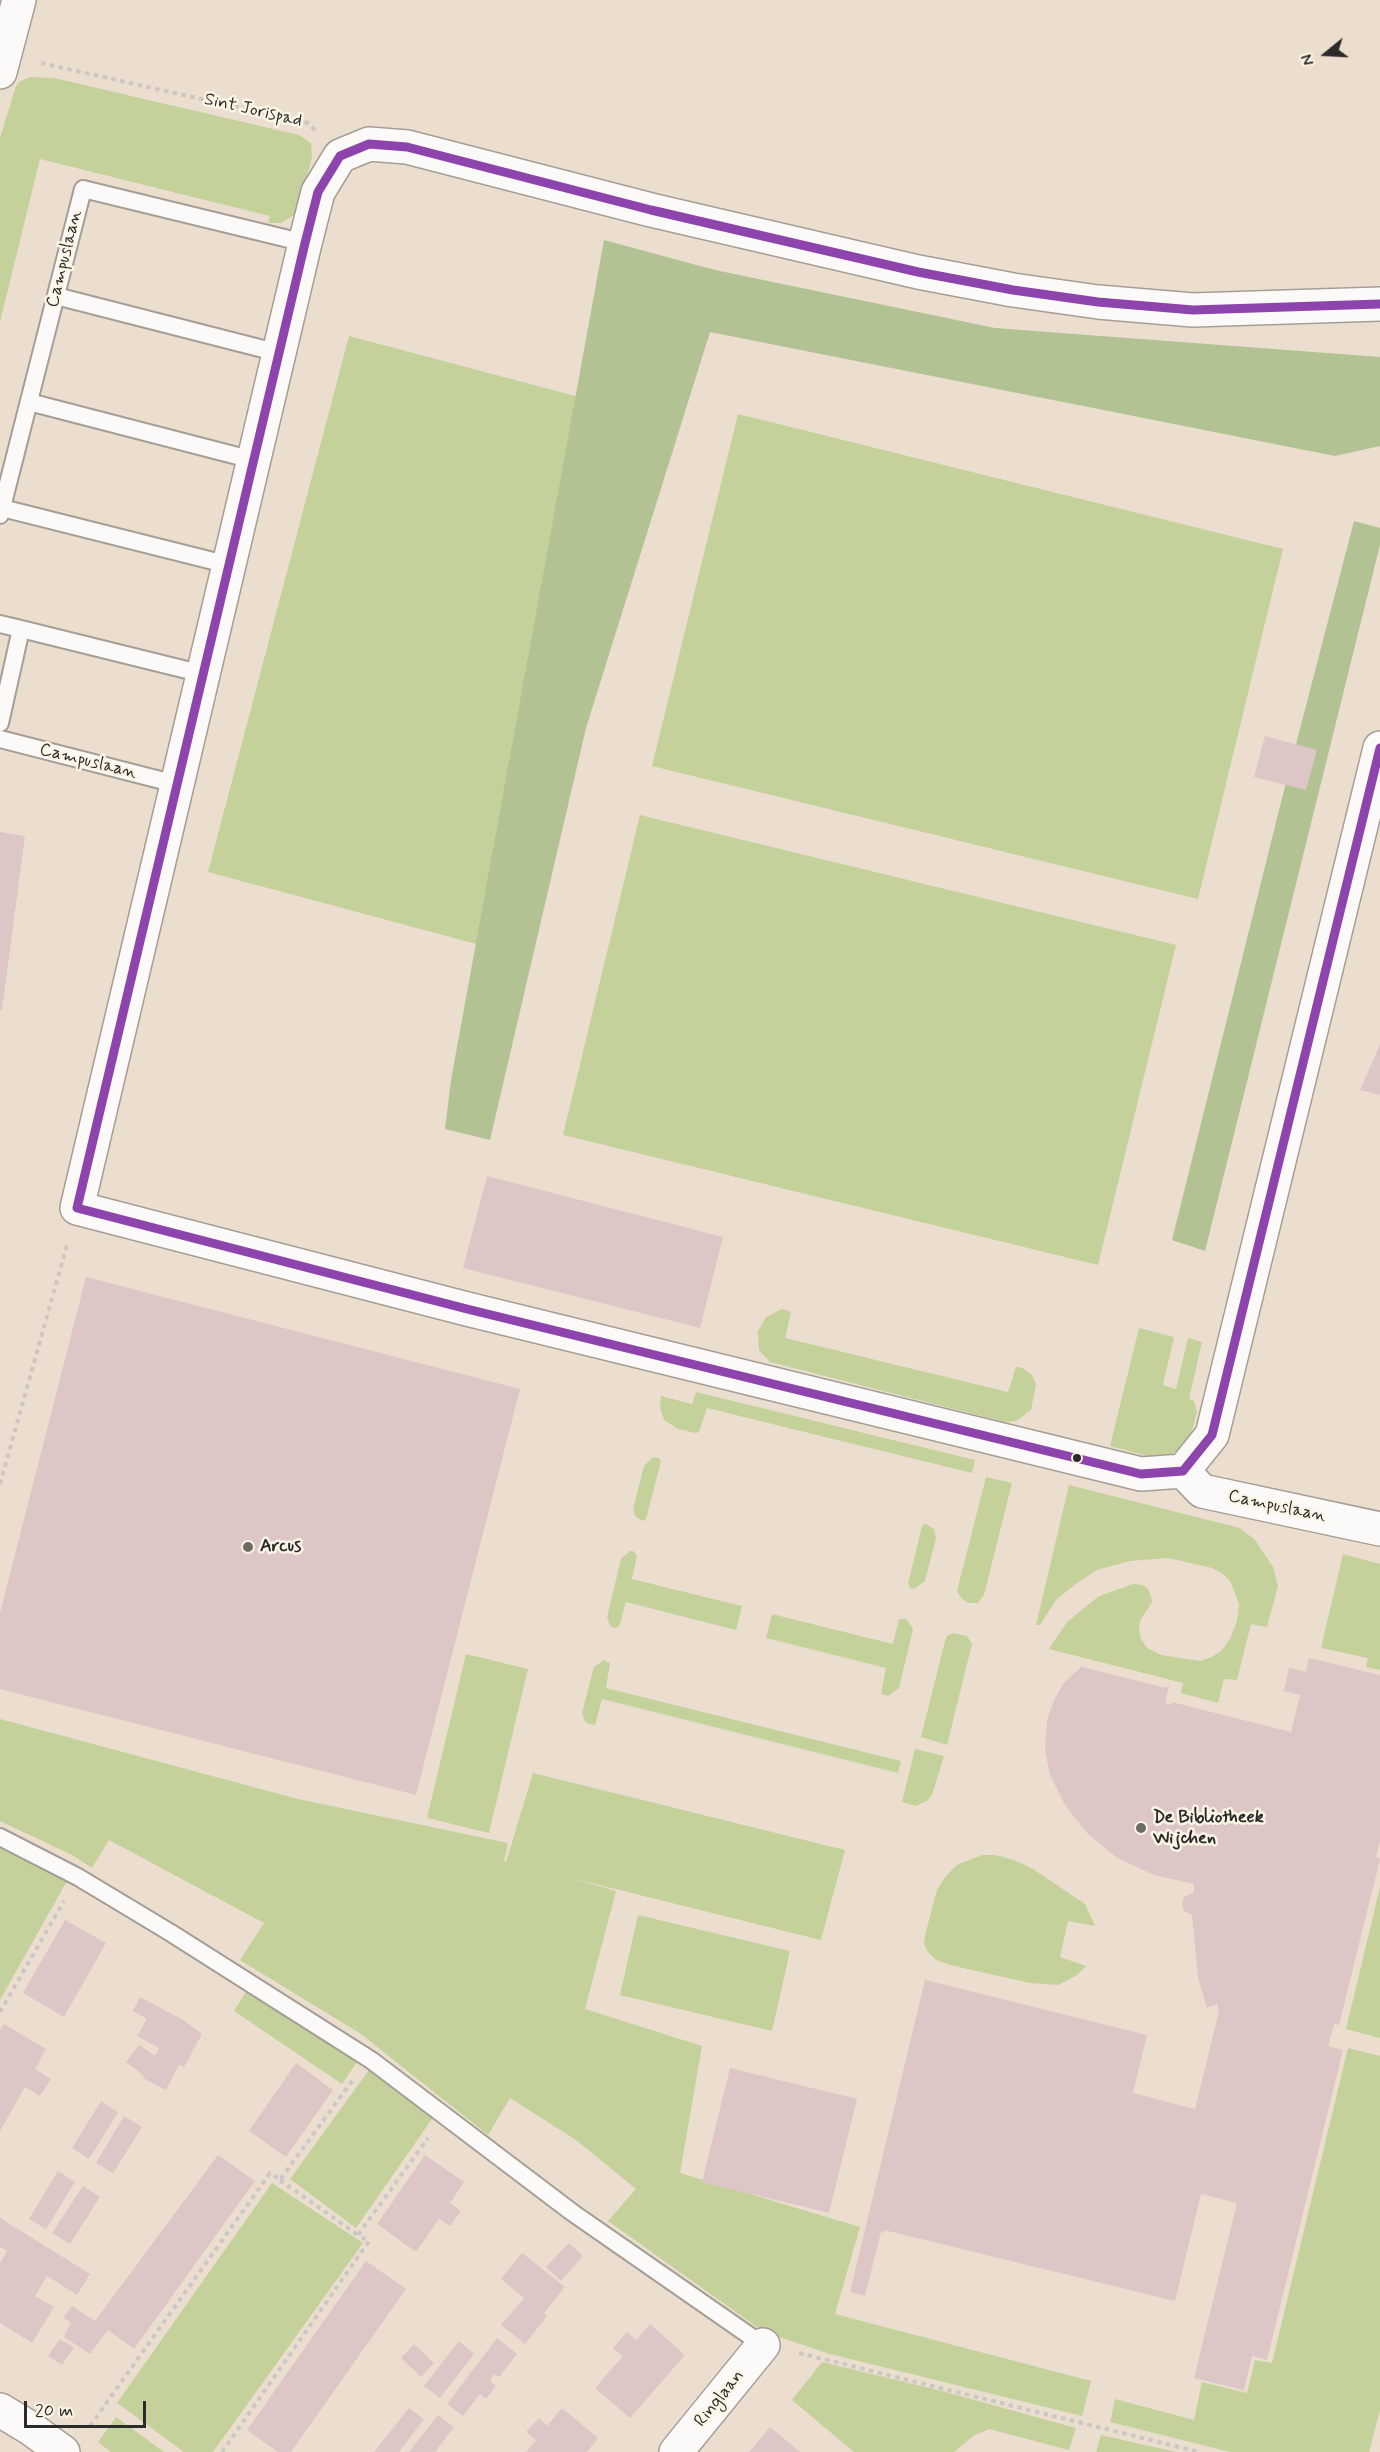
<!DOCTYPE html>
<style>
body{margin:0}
#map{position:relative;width:1380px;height:2452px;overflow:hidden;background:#ebdecf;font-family:Mynerve,sans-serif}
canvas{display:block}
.north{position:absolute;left:1296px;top:24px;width:60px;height:60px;-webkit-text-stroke:4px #fcf5e5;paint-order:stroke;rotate:252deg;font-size:16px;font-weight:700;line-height:24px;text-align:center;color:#2b2b2b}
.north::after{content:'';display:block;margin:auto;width:21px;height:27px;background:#2b2b2b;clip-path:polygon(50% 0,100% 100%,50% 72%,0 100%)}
.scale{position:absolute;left:24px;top:2401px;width:122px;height:27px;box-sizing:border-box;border:3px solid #2b2b2b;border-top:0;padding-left:8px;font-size:18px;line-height:21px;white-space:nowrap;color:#2b2b2b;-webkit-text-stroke:4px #fcf5e5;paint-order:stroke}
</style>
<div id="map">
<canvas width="1380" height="2452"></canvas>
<div class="north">N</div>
<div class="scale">20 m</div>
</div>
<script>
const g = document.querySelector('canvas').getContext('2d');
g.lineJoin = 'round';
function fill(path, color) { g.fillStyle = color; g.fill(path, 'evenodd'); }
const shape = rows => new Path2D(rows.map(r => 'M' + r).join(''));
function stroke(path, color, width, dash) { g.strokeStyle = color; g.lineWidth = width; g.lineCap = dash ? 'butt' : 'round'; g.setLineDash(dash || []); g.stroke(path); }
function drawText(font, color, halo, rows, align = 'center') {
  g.font = font + ' Mynerve,sans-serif'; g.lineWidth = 5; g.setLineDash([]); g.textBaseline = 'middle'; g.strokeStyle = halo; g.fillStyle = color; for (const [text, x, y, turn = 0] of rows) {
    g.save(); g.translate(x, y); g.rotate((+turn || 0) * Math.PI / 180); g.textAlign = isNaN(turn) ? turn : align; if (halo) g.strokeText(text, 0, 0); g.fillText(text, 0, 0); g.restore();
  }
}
fill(shape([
 [30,77,54,78,299,135,311,143,312,158,296,214,281,223,268,223,270,216,40,159,0,322,0,138,16,86,19,82],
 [349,336,666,420,525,957,208,872],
 [738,414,1283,549,1198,899,652,766],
 [640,815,1176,945,1098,1265,563,1135],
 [782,1309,791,1312,785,1338,1008,1392,1016,1367,1023,1368,1032,1375,1036,1384,1031,1410,1016,1421,1005,1422,770,1362,759,1350,758,1331,766,1317],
 [1139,1328,1174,1337,1163,1385,1176,1389,1188,1338,1202,1342,1189,1399,1194,1401,1197,1412,1192,1431,1184,1446,1170,1455,1155,1458,1110,1446],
 [696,1392,975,1460,972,1473,707,1408,699,1432,696,1433,678,1429,664,1420,660,1407,661,1396,692,1404],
 [653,1457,659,1458,661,1461,646,1519,642,1521,635,1516,633,1509,644,1466],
 [986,1477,1012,1483,984,1595,978,1603,968,1603,962,1599,957,1591],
 [1069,1485,1240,1528,1255,1540,1273,1567,1278,1586,1267,1627,1251,1624,1237,1680,1224,1679,1218,1703,1181,1693,1183,1683,1049,1649,1067,1622,1099,1596,1133,1584,1143,1585,1148,1589,1151,1596,1152,1602,1140,1621,1139,1629,1141,1639,1147,1648,1161,1655,1200,1661,1212,1657,1221,1651,1230,1639,1237,1621,1239,1604,1230,1581,1223,1574,1212,1568,1168,1558,1130,1561,1097,1570,1077,1583,1056,1600,1040,1625,1036,1625],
 [926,1524,934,1529,936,1538,925,1581,914,1589,910,1588,908,1584,922,1526],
 [630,1551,633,1551,637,1555,632,1579,742,1606,736,1630,626,1602,619,1627,614,1628,610,1626,607,1617,621,1559],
 [1343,1554,1380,1564,1380,1670,1366,1667,1368,1658,1321,1648],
 [772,1614,893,1644,899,1619,906,1619,913,1629,899,1688,888,1696,881,1694,886,1668,766,1638],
 [953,1633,967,1636,972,1644,947,1745,921,1737,945,1641,947,1636],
 [466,1654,528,1669,489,1833,427,1818],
 [604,1660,610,1663,606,1688,901,1761,898,1773,602,1699,595,1725,590,1724,585,1722,582,1713,594,1667],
 [0,1719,298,1799,508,1843,504,1861,506,1862,533,1773,845,1850,821,1940,571,1878,616,1891,585,2009,702,2046,680,2173,860,2227,835,2314,1091,2381,1082,2416,830,2354,764,2332,608,2221,636,2189,576,2140,510,2098,488,2135,361,2034,240,1960,264,1923,109,1840,92,1868,72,1855,0,1821],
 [915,1749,944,1756,932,1795,928,1800,916,1806,902,1802],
 [0,1848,67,1881,0,2000],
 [982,1855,995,1855,1014,1860,1033,1869,1085,1904,1095,1926,1068,1921,1060,1957,1086,1966,1077,1975,1058,1985,1030,1983,950,1965,936,1960,928,1952,924,1944,925,1935,937,1890,945,1877,957,1865],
 [1380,1887,1380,2038,1346,2029],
 [638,1915,790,1951,772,2031,620,1995],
 [247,1990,357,2062,342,2084,234,2011],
 [1348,2048,1380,2056,1380,2410,1369,2452,1230,2452,1110,2422,1115,2399,1194,2420,1202,2382,1247,2393,1255,2360,1272,2363],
 [369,2070,434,2116,356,2228,290,2179],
 [272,2183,363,2243,213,2452,184,2452,117,2403],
 [822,2362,942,2391,1076,2428,1069,2450,989,2429,973,2436,954,2452,854,2452,792,2400],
 [116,2417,164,2452,111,2452,98,2442],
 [1101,2435,1176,2452,1096,2452]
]), '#c4d19b');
fill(shape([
 [604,240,715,270,995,328,1380,357,1380,446,1335,456,710,332,586,728,490,1140,445,1129,451,1080],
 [1354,521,1380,528,1380,545,1205,1251,1172,1240,1282,798]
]), '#b2c293');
fill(shape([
 [1265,736,1317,750,1306,790,1254,777],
 [0,832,25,836,2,1010,0,1010],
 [1380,1044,1380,1095,1360,1090],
 [487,1176,723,1237,700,1328,463,1268],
 [86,1277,520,1389,416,1795,0,1689,0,1613],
 [1309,1658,1380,1675,1380,1841,1376,1857,1380,1859,1339,2025,1334,2024,1328,2046,1343,2050,1267,2360,1252,2356,1244,2390,1194,2378,1237,2203,1201,2194,1175,2301,884,2230,883,2233,881,2232,865,2296,850,2292,925,1980,1147,2035,1133,2093,1195,2109,1219,2011,1217,2004,1207,2008,1198,1978,1192,1915,1184,1911,1182,1905,1184,1897,1194,1892,1194,1884,1154,1875,1117,1858,1087,1833,1065,1805,1050,1775,1045,1750,1047,1720,1055,1698,1064,1683,1085,1663,1082,1667,1166,1688,1169,1686,1165,1703,1172,1705,1172,1702,1291,1732,1300,1695,1284,1691,1289,1668,1306,1672],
 [65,1920,106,1943,64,2017,23,1993],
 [140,1997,183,2020,202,2034,184,2067,179,2065,166,2090,143,2078,144,2076,126,2062,139,2045,155,2056,159,2048,137,2036,147,2019,133,2011],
 [4,2024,46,2049,35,2069,51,2079,40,2096,25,2087,0,2131,0,2031],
 [296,2063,333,2090,286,2157,249,2131],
 [730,2068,857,2099,829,2213,702,2182],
 [101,2101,118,2112,89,2159,72,2148],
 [124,2116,142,2127,113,2173,96,2163],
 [218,2155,255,2181,134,2349,108,2330,90,2354,64,2337,71,2322,63,2318,72,2306,95,2321],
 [425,2155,464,2182,450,2203,461,2211,450,2226,439,2219,416,2252,377,2224],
 [58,2171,75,2182,46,2229,29,2219],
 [83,2186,100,2197,70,2244,52,2233],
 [0,2218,90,2274,77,2295,47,2276,35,2296,54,2307,32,2343,0,2323,0,2263,7,2251,0,2247],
 [569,2243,583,2256,561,2281,546,2267],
 [522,2253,565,2287,544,2313,547,2316,525,2344,501,2325,524,2298,501,2279],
 [366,2261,406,2289,291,2452,278,2452,247,2430],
 [650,2324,685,2355,630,2418,595,2388,623,2356,613,2348,627,2332,636,2340],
 [497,2338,517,2354,499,2377,494,2374,490,2381,496,2386,486,2399,480,2394,463,2416,447,2404],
 [60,2339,74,2348,62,2365,48,2356],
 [459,2341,474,2354,440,2398,424,2386],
 [414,2344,434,2363,421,2377,401,2358],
 [409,2408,424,2419,399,2452,374,2452],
 [562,2408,598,2438,587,2452,526,2452,536,2440,526,2432,539,2418,547,2426],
 [438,2415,454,2427,435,2452,409,2452],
 [770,2427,800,2452,749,2452]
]), '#ddc6c6');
const service = shape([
 [56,296,279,353],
 [29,402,253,460],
 [2,508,229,565],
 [0,515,83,189,305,243],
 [0,624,21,629,0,723],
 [21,629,203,674],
 [0,739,176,784],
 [0,1837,78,1877,171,1933,371,2060,573,2213,763,2345]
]);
const minor = shape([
 [0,72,19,0],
 [1380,304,1193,310,1098,302,1013,290,918,272,651,210,407,147,369,144,340,156,318,192,305,243,77,1208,467,1309,1141,1474,1183,1471,1212,1435,1380,748],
 [1183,1471,1202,1491,1380,1529],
 [676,2452,763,2345]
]);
const tertiary = shape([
 [0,2410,30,2428,63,2452]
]);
stroke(service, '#a59e96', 20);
stroke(minor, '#a59e96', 36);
stroke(tertiary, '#a59e96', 36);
stroke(shape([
 [41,63,308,123,315,130],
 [0,1484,67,1245],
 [0,2012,64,1901],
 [280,2180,358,2235],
 [799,2353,1199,2452],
 [90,2426,270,2173,280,2180,352,2081],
 [222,2452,369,2241,358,2235,428,2138]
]), '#cbc7c4', 4, [4.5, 4.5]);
stroke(service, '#fcfaf8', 16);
stroke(minor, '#fcfaf8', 33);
stroke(tertiary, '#fcfaf8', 33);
stroke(shape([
 [1380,304,1193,310,1098,302,1013,290,918,272,651,210,407,147,369,144,340,156,318,192,305,243,77,1208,467,1309,1141,1474,1183,1471,1212,1435,1380,748]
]), '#8e44ad', 9);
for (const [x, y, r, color] of [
 [1077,1458,5,"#2b2b2b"],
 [248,1547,6,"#6e6a64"],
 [1141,1828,6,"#6e6a64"]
]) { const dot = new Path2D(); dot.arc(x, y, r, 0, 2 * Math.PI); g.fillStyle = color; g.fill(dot); stroke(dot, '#fcf5e5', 2); }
drawText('18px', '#2b2b2b', '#fcf5e5', [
 ["Sint Jorispad",253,111,13],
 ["Campuslaan",65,259,-76],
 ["Campuslaan",88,762,14],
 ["Campuslaan",1277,1507,12],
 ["Ringlaan",720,2399,-51]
]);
drawText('bold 18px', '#2b2b2b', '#fcf5e5', [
 ["Arcus",260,1547],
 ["De Bibliotheek",1153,1818],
 ["Wijchen",1153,1839]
], 'left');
</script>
